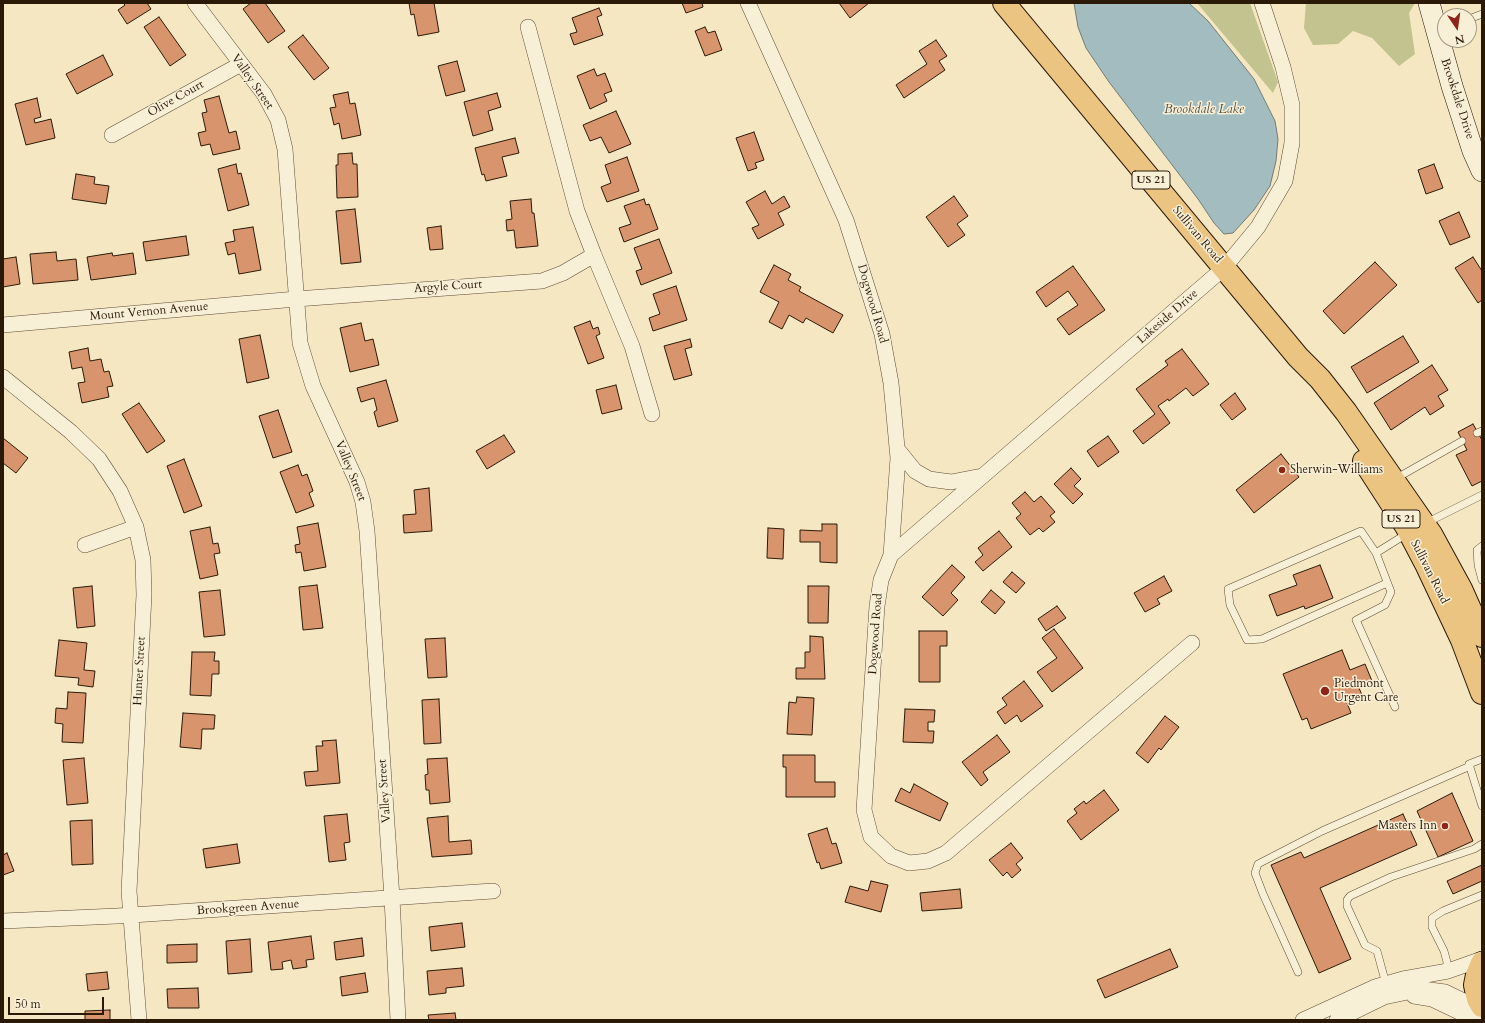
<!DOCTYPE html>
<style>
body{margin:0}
#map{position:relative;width:1485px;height:1023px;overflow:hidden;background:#f5e7c1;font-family:Cardo,serif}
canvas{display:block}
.frame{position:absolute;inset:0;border:4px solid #2b1908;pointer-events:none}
.north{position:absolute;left:1437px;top:8px;width:40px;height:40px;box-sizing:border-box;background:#f8efd7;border:1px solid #a69984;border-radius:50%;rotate:167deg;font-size:11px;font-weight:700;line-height:16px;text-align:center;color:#2b1908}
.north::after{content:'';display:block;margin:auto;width:14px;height:18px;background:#8f2418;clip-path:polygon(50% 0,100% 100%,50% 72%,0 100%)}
.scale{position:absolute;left:8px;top:997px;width:96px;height:18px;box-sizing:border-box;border:2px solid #2b1908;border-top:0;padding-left:5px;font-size:12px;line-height:14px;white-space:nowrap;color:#2b1908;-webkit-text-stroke:3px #f8efd7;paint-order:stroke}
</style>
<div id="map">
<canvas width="1485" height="1023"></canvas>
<div class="frame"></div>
<div class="north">N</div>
<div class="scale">50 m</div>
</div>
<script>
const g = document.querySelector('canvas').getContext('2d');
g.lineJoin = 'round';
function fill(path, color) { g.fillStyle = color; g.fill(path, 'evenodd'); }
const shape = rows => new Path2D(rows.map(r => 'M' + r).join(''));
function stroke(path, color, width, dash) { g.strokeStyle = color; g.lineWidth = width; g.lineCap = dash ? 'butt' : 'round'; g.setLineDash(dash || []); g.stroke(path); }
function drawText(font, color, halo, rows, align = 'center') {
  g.font = font + ' Cardo,serif'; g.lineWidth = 3; g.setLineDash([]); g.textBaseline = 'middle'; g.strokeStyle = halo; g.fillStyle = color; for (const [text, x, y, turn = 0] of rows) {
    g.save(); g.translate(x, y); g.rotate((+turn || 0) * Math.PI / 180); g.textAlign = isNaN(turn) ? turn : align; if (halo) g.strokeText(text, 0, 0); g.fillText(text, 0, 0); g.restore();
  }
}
fill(shape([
 [1197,3,1250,3,1278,82,1273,93],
 [1306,3,1415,3,1409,13,1415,54,1399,66,1372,38,1353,31,1338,44,1313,45,1304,28]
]), '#c2c38e');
const water = shape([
 [1074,3,1189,3,1208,21,1254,79,1275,121,1278,139,1276,161,1270,186,1254,210,1233,233,1224,234,1214,223,1198,199,1109,82,1086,48,1078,27,1074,3]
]);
fill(water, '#a2bcbf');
stroke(water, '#727b76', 1);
const building = shape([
 [123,3,147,3,151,9,127,24,118,10,125,5,123,3],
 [251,3,265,3,285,31,268,43,243,9,251,3],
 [409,3,434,3,439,32,418,36,414,14,411,15,409,3],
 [682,3,702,3,703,7,686,13,682,3],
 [839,3,869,3,850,18,839,3],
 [599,8,602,15,597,17,603,35,574,45,570,34,577,32,572,18,599,8],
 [159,17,186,55,170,66,144,27,159,17],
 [705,27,708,33,715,31,722,50,705,56,695,31,705,27],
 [303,35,329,68,314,80,288,47,303,35],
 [936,40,947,56,939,61,945,70,904,98,896,85,927,64,919,51,936,40],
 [103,55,113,75,77,94,66,74,103,55],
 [457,61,465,91,446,96,438,66,457,61],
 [594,69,597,76,605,73,612,91,604,94,607,101,590,109,577,76,594,69],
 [348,92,350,104,355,103,361,135,342,139,339,123,334,125,330,108,336,107,333,95,348,92],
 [497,93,501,107,488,111,493,130,473,136,464,102,497,93],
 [219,96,229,133,236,131,240,149,213,155,210,144,201,146,198,133,206,131,202,113,207,112,204,100,219,96],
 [37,98,41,117,34,119,35,123,51,119,55,138,26,145,15,104,37,98],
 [616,111,631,144,609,153,601,137,590,141,583,125,616,111],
 [754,132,764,160,755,163,757,168,748,171,736,138,754,132],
 [515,138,519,153,502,157,507,176,486,181,484,174,482,175,475,148,515,138],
 [352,153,353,164,357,164,358,197,337,198,336,165,338,165,338,154,352,153],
 [627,157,639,191,607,202,601,187,611,183,605,165,627,157],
 [236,164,238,174,241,173,249,205,228,211,218,169,236,164],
 [1434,164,1443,188,1426,194,1418,170,1434,164],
 [76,174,95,177,94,184,109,186,106,204,72,199,76,174],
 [765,191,772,204,784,196,790,207,778,213,784,225,758,239,752,228,759,225,746,202,765,191],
 [954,196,968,216,957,224,965,235,948,247,926,217,954,196],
 [531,199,532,213,534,213,538,246,516,248,514,230,507,231,506,220,512,219,510,201,531,199],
 [644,199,646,205,649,204,658,229,624,242,619,228,631,224,624,206,644,199],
 [355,209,361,262,341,264,336,211,355,209],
 [1459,212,1470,237,1450,245,1439,221,1459,212],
 [441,226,443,249,430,250,427,228,441,226],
 [253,227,261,270,239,274,235,253,228,255,225,243,235,241,233,230,253,227],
 [186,236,189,255,146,261,143,242,186,236],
 [659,239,672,273,641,285,636,271,642,269,634,248,659,239],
 [56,252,57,261,76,259,78,280,33,284,30,254,56,252],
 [112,253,113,256,133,253,136,274,91,280,87,257,112,253],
 [16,257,20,284,3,287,3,259,16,257],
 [1473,257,1482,271,1482,300,1478,303,1455,268,1473,257],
 [1375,262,1397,285,1344,334,1323,311,1375,262],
 [774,265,791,274,788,280,801,287,799,291,843,315,833,333,806,318,803,323,789,315,782,329,769,322,779,302,760,292,774,265],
 [1073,266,1105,310,1069,335,1057,319,1078,305,1068,291,1046,307,1036,292,1073,266],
 [676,286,687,320,653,331,649,318,660,314,653,294,676,286],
 [590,321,593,329,598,327,600,334,596,336,604,358,588,364,574,327,590,321],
 [361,323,365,341,373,339,379,365,350,372,340,328,361,323],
 [260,335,269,378,247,383,239,339,260,335],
 [1403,336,1419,362,1367,393,1351,367,1403,336],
 [690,339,692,347,685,349,692,375,674,380,664,346,690,339],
 [88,348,90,361,101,359,104,372,109,371,113,386,107,387,109,397,82,403,78,383,85,382,82,367,72,369,69,352,88,348],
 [1182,349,1209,384,1193,396,1186,388,1169,401,1168,399,1158,406,1170,423,1143,444,1133,431,1155,414,1136,389,1168,365,1165,361,1182,349],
 [1432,365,1448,390,1438,396,1444,406,1430,415,1425,407,1391,430,1374,403,1432,365],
 [386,380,398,421,378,427,374,412,377,410,374,398,361,402,357,388,386,380],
 [616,385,622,409,602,414,596,390,616,385],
 [1235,393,1246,409,1232,420,1220,405,1235,393],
 [139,403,165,441,147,453,122,414,139,403],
 [278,410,292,452,273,458,259,416,278,410],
 [1473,424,1482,440,1482,481,1472,486,1456,455,1467,450,1458,432,1473,424],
 [504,435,515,452,487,469,476,451,504,435],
 [1108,436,1119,452,1098,467,1087,451,1108,436],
 [3,438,28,458,16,473,3,463,3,438],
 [1281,454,1299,477,1254,513,1236,490,1281,454],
 [184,459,202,506,184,513,167,466,184,459],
 [298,465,302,476,307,474,313,491,309,493,314,506,296,513,280,472,298,465],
 [1071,468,1081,479,1074,486,1083,494,1073,504,1054,484,1071,468],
 [429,488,432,531,404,533,403,515,416,514,414,490,429,488],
 [1025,492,1034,502,1041,496,1055,512,1050,516,1055,522,1043,532,1039,528,1030,535,1016,518,1021,514,1012,503,1025,492],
 [318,523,326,567,304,571,301,552,296,553,295,545,300,544,297,527,318,523],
 [822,524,837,524,837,563,820,562,820,542,800,542,800,530,822,531,822,524],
 [210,527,213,544,218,543,220,553,214,554,218,575,200,579,190,531,210,527],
 [768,528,784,529,783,559,767,558,768,528],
 [999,531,1012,547,983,571,975,562,983,555,978,548,999,531],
 [952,565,965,577,951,593,958,600,943,616,922,597,952,565],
 [1320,565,1333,598,1305,609,1304,606,1277,616,1269,595,1297,585,1293,575,1320,565],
 [1012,572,1025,583,1016,593,1003,582,1012,572],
 [1164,576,1172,591,1157,599,1160,604,1145,612,1134,593,1164,576],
 [317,585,323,628,303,630,299,587,317,585],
 [92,586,95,626,77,628,73,588,92,586],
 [808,586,829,586,828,623,808,623,808,586],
 [220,590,225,635,204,637,199,592,220,590],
 [991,590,1005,602,995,614,981,602,991,590],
 [1057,606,1066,618,1046,631,1038,619,1057,606],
 [1054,629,1083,668,1052,692,1037,672,1057,658,1042,638,1054,629],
 [919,631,947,631,947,646,940,646,940,682,919,682,919,631],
 [810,636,823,637,825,679,796,679,796,668,805,668,805,652,810,652,810,636],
 [445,638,447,677,428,678,425,639,445,638],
 [59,640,87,643,84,670,95,671,93,687,78,685,79,678,55,676,59,640],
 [1342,650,1350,670,1365,664,1372,681,1358,686,1363,697,1347,703,1351,713,1311,729,1307,718,1302,720,1283,674,1342,650],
 [192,652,215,652,214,661,219,661,219,674,212,674,211,696,190,695,192,652],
 [1024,681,1043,706,1021,722,1017,715,1005,724,997,712,1007,705,1002,698,1024,681],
 [68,692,86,693,83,743,62,742,63,724,55,723,56,708,67,709,68,692],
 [797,697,814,698,812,735,787,734,789,702,796,703,797,697],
 [439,699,441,743,424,744,422,700,439,699],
 [905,709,935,710,934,722,928,722,928,731,934,731,933,743,903,742,905,709],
 [183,713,215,715,214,729,202,729,201,749,180,747,183,713],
 [1165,716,1179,727,1161,750,1159,748,1148,763,1136,753,1165,716],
 [997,735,1010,752,983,772,988,780,981,786,962,762,997,735],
 [336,740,340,783,306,786,304,772,318,771,316,746,323,746,322,741,336,740],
 [783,755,815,755,815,782,835,782,835,797,786,797,786,767,783,767,783,755],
 [84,758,88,803,67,805,63,760,84,758],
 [447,758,450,802,430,804,429,790,426,790,425,775,428,774,427,759,447,758],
 [914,784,948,803,940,821,895,801,901,788,910,793,914,784],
 [1104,790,1119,810,1081,840,1067,821,1077,813,1074,809,1084,801,1086,804,1104,790],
 [1452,793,1473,841,1438,857,1417,811,1452,793],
 [347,814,350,842,344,843,346,860,329,862,324,816,347,814],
 [1403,814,1417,845,1320,888,1351,959,1319,973,1271,865,1301,852,1304,858,1403,814],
 [448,816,449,842,471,840,472,854,432,857,427,818,448,816],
 [92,820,93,864,72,865,70,821,92,820],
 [827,828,832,844,836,843,842,863,821,869,819,862,817,863,808,834,827,828],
 [1011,843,1023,858,1016,864,1021,870,1012,878,1007,872,1003,876,989,860,1011,843],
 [237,844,240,863,206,868,203,849,237,844],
 [7,853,14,871,3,875,3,855,7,853],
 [1482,865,1482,881,1453,894,1447,881,1482,865],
 [871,881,888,885,881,912,845,902,850,886,868,891,871,881],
 [960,889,962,908,922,911,920,893,960,889],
 [462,923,465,947,431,951,429,927,462,923],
 [311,936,314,959,306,960,307,967,293,969,291,960,282,962,283,969,271,970,268,942,311,936],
 [362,938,364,956,336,960,334,942,362,938],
 [250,939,252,972,228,974,226,941,250,939],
 [197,944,197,962,167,963,167,945,197,944],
 [1170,949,1178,967,1105,998,1097,980,1170,949],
 [462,968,464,986,446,988,446,993,429,995,427,971,462,968],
 [107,972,109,989,88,991,86,974,107,972],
 [365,973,368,992,342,996,340,977,365,973],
 [198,988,199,1008,168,1008,167,989,198,988],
 [110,1010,110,1020,85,1020,85,1011,110,1010],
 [455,1013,456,1020,429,1020,428,1015,455,1013]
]);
fill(building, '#d8956d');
stroke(building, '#2b1908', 1);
const lane = shape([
 [1469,19,1482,14],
 [1477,433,1482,431],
 [1395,479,1462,441],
 [1426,523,1482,495],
 [1482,546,1477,550,1478,565,1482,580],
 [1376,553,1408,533],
 [1387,583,1262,639,1247,640,1230,605,1228,589,1361,531,1376,553,1391,592,1385,605,1356,620,1395,707],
 [1482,759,1469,764,1482,806],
 [1298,972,1263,894,1255,873,1258,864,1322,831,1470,766],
 [1446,972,1447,962,1444,951,1432,927,1432,918,1443,911,1482,895],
 [1386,984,1377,951,1365,945,1347,906,1347,900,1350,896,1391,877,1474,849,1482,844]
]);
const street = shape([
 [195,3,264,94,278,120,285,149,300,343,313,386,357,482,363,502,367,531,392,898,398,1020],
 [748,3,846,220,882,334,891,383,898,458,891,555,881,580,877,606,864,810,871,837,891,856,909,863,928,861,946,853,1192,643],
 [528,27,577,211,594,255,632,346,652,414],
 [112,135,241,64],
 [3,325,296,299,542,281,563,273,594,255],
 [3,377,71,432,99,459,120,491,136,527,143,560,144,595,129,891,139,1020],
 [898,450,915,471,929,479,951,482,982,476],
 [85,545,136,527],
 [891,555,1224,268,1258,227,1285,181,1292,143,1292,105,1283,67,1262,3],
 [3,921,117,916,493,891],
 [1414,996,1432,999,1476,1020],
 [1303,1020,1375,987,1403,979,1448,971,1482,959],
 [1337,1020,1384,997,1422,989,1445,992,1482,1010]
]);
const secondary = shape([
 [1429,3,1452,86,1473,151,1482,171]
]);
const primary = shape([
 [1004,3,1298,357,1320,379,1346,412,1431,534,1461,589,1482,636],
 [1364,461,1406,526,1427,566,1462,640,1482,693],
 [1482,963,1477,975,1475,985,1478,999,1482,1006]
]);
stroke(lane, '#5e4c36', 8);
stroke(street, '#5e4c36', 16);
stroke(secondary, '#2b1908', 22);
stroke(primary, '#2b1908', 24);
stroke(lane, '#f8efd7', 7);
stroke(street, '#f8efd7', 15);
stroke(secondary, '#f8efd7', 21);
stroke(primary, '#eac480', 22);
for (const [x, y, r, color] of [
 [1282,470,4,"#8f2418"],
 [1325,691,5,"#8f2418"],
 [1445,826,4,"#8f2418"]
]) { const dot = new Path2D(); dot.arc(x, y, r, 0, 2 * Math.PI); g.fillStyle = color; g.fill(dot); stroke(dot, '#f8efd7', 1.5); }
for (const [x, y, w] of [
 [1151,180,38],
 [1401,519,38]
]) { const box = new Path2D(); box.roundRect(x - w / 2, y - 9, w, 18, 3); g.fillStyle = '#f8efd7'; g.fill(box); stroke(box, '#2b1908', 1); }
drawText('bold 11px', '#2b1908', null, [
 ["US 21",1151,180],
 ["US 21",1401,519]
]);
drawText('12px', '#2b1908', '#f8efd7', [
 ["Valley Street",252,82,55],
 ["Olive Court",176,99,-29],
 ["Brookdale Drive",1457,99,72],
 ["Sullivan Road",1197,235,50],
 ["Argyle Court",448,287,-4],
 ["Dogwood Road",872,304,74],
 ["Mount Vernon Avenue",149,312,-5],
 ["Lakeside Drive",1168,317,-41],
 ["Valley Street",350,471,68],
 ["Sullivan Road",1429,572,63],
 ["Dogwood Road",876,634,-86],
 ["Hunter Street",140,671,-87],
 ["Valley Street",385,791,-94],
 ["Brookgreen Avenue",248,908,-4]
]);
drawText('12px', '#2b1908', '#f8efd7', [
 ["Sherwin-Williams",1290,470],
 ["Piedmont",1334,684],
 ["Urgent Care",1334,698],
 ["Masters Inn",1437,826,"right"]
], 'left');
drawText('italic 13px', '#555248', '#f8efd7', [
 ["Brookdale Lake",1204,110]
]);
</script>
